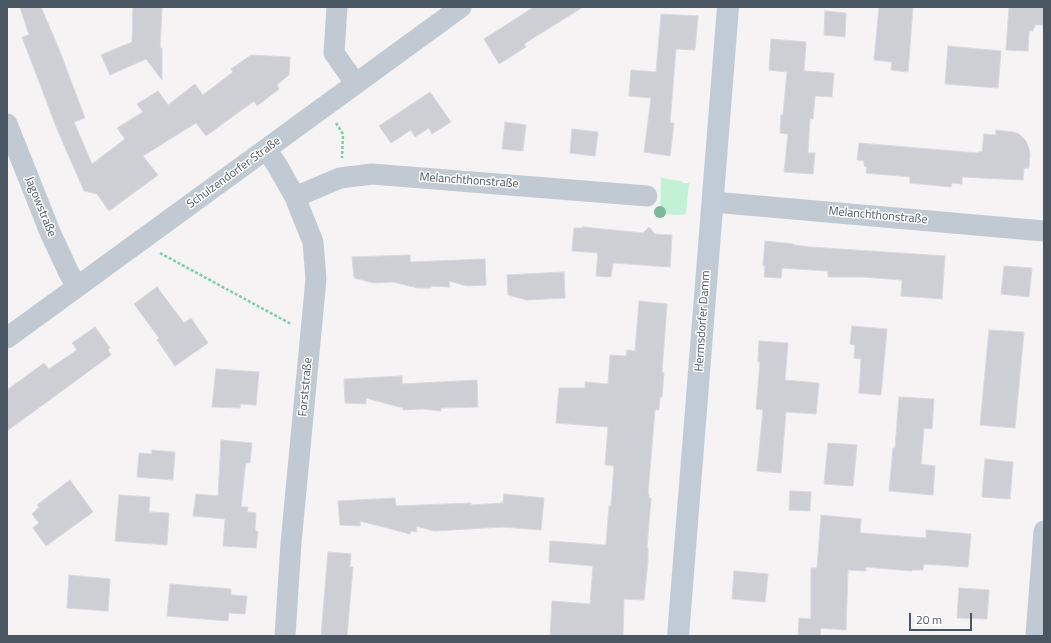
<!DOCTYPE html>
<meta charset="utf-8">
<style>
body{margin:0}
#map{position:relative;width:1051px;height:643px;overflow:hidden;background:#f5f3f3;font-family:"Titillium Web",sans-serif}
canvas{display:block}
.frame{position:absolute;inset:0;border:8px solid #4a5661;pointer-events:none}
.scale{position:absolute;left:909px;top:613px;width:63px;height:18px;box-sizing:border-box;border:2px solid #4a5661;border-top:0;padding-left:5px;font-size:12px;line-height:14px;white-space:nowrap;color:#4a5661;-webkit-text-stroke:3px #fff;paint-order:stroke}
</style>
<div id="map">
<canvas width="1051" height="643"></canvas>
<div class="frame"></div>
<div class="scale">20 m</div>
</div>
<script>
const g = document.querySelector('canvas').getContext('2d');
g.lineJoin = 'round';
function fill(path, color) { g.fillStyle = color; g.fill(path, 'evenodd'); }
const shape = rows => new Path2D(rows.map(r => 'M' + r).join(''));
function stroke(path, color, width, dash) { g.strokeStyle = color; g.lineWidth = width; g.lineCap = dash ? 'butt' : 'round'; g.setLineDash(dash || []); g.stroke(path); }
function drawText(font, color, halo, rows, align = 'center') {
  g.font = font + ' "Titillium Web",sans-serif'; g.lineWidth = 3; g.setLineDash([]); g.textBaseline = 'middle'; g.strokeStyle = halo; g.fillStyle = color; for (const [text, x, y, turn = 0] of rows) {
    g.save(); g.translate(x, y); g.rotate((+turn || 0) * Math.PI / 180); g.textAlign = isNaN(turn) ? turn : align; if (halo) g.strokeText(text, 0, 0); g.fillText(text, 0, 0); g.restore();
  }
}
fill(shape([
 [661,178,681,181,684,183,689,183,686,214,679,215,660,214]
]), '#c3f1d5');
const building = shape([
 [20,7,41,7,59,49,85,118,74,122,92,164,125,139,117,128,143,112,137,104,158,91,168,105,195,84,203,95,233,72,231,69,251,55,290,57,289,75,277,85,279,89,257,106,254,101,206,136,196,123,143,156,158,175,109,211,97,194,84,191,57,129,22,37,29,35,20,7],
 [133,7,162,7,160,48,162,48,162,80,146,59,110,75,101,55,132,42,133,7],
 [534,7,583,7,524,44,526,47,499,64,484,39,534,7],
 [879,7,913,7,908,72,891,70,892,62,874,60,879,7],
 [1009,7,1044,7,1044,25,1035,25,1033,31,1029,31,1028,51,1006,50,1009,7],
 [825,11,846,13,845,37,824,35,825,11],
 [661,14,698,16,695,50,676,49,670,123,674,123,670,156,644,152,651,98,629,96,631,70,656,72,661,14],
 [771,39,806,42,804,71,834,73,832,97,815,96,813,119,810,118,808,153,815,153,813,174,784,172,788,134,780,133,781,115,783,115,787,72,769,70,771,39],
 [948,46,1001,51,998,88,945,84,948,46],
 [430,92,451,122,432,134,429,128,415,137,411,130,391,143,379,126,430,92],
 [505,122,526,125,523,151,502,149,505,122],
 [572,129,598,132,595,156,570,153,572,129],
 [996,130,1013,132,1019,134,1026,141,1029,149,1030,154,1029,168,1024,168,1023,180,962,177,962,184,952,183,951,187,910,183,910,177,866,173,867,167,864,166,864,161,857,160,859,143,978,153,978,152,982,152,984,134,996,135,996,130],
 [583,227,643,233,649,227,655,234,672,235,670,267,613,263,611,277,596,276,598,253,572,251,574,228,583,228,583,227],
 [765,241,794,244,794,245,810,247,945,256,942,299,901,296,902,280,863,277,828,277,828,271,782,268,781,278,764,277,765,266,763,266,765,241],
 [410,255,410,262,485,259,486,285,467,286,449,281,450,287,431,286,431,288,418,288,393,282,374,283,354,278,352,257,410,255],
 [1004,266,1032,268,1029,297,1001,294,1004,266],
 [564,272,565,298,527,300,508,295,507,275,564,272],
 [157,287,184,323,191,318,208,343,175,366,157,340,159,338,134,304,157,287],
 [639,301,667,304,662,372,664,373,662,397,660,397,659,410,655,410,648,494,649,494,649,498,651,498,647,548,648,548,648,561,644,600,624,599,623,636,550,636,552,601,590,604,593,566,549,562,550,541,606,545,609,506,611,506,614,466,605,465,608,427,556,423,559,388,585,388,585,382,608,384,610,355,626,356,627,350,635,351,639,301],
 [852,326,887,329,881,395,859,393,861,359,854,358,855,345,850,344,852,326],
 [95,327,110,348,108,350,111,355,7,431,7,390,44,363,49,369,77,350,72,343,95,327],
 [989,330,1024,332,1015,428,980,425,989,330],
 [759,341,788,343,785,380,819,383,816,414,786,412,781,473,757,471,763,410,756,409,760,362,758,362,759,341],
 [216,369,259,372,256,405,240,404,240,408,212,407,216,369],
 [402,376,402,384,477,380,478,407,441,408,441,411,422,409,403,410,403,408,366,398,366,404,345,403,344,379,402,376],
 [899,397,934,399,932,429,924,428,921,464,935,466,933,495,889,491,893,448,895,448,899,397],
 [221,440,252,443,250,463,246,463,245,469,241,507,248,507,247,512,256,513,255,530,258,532,256,548,223,546,225,519,193,516,196,494,218,496,221,440],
 [828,443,857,445,853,486,824,484,828,443],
 [152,450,175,452,173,480,137,477,139,453,152,454,152,450],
 [985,459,1013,462,1010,499,982,497,985,459],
 [70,480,93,512,46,546,33,528,39,523,32,514,39,507,37,505,70,480],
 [790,491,811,492,810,511,789,510,790,491],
 [504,494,544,498,541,530,502,527,434,531,416,526,417,532,411,531,410,534,360,521,360,526,340,525,338,501,395,498,396,506,471,503,471,505,503,503,504,494],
 [119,495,150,497,149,512,169,513,167,545,115,541,119,495],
 [821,515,861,519,860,533,926,538,926,530,971,534,968,567,924,564,923,570,912,570,912,571,866,567,866,571,848,570,846,630,821,628,820,636,798,636,799,618,811,619,811,568,817,568,821,515],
 [328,552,351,554,350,567,353,567,347,636,321,636,328,552],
 [734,571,768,574,765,602,732,599,734,571],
 [69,575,110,579,108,611,67,608,69,575],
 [170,584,231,589,231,595,247,596,245,614,229,613,228,621,167,616,170,584],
 [959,588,989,590,987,619,957,618,959,588]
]);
fill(building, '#cdcfd5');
stroke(building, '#d7d9de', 1);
stroke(shape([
 [336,123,343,134,342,158],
 [160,253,291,324]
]), '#7ad0a6', 2.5, [3, 2]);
stroke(shape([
 [337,7,334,53,356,84],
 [7,124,50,232,68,271,77,287],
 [266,149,277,165,295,197,313,242,316,279,291,543,285,636],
 [295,197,340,178,372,174,647,196],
 [713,202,1044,231],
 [7,338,461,7],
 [1036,636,1044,531]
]), '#c1cad2', 21);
stroke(shape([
 [678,636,728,7]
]), '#c1cbd6', 22);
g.fillStyle = '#7bb799';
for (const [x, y] of [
 [660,212]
]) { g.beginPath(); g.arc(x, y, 6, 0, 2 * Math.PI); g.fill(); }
drawText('12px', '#4a5661', '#fff', [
 ["Schulzendorfer Straße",234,173,-36],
 ["Melanchthonstraße",469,181,4],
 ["Jagowstraße",40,207,68],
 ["Melanchthonstraße",878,216,5],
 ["Hermsdorfer Damm",703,321,-86],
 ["Forststraße",306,387,-85]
]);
</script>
